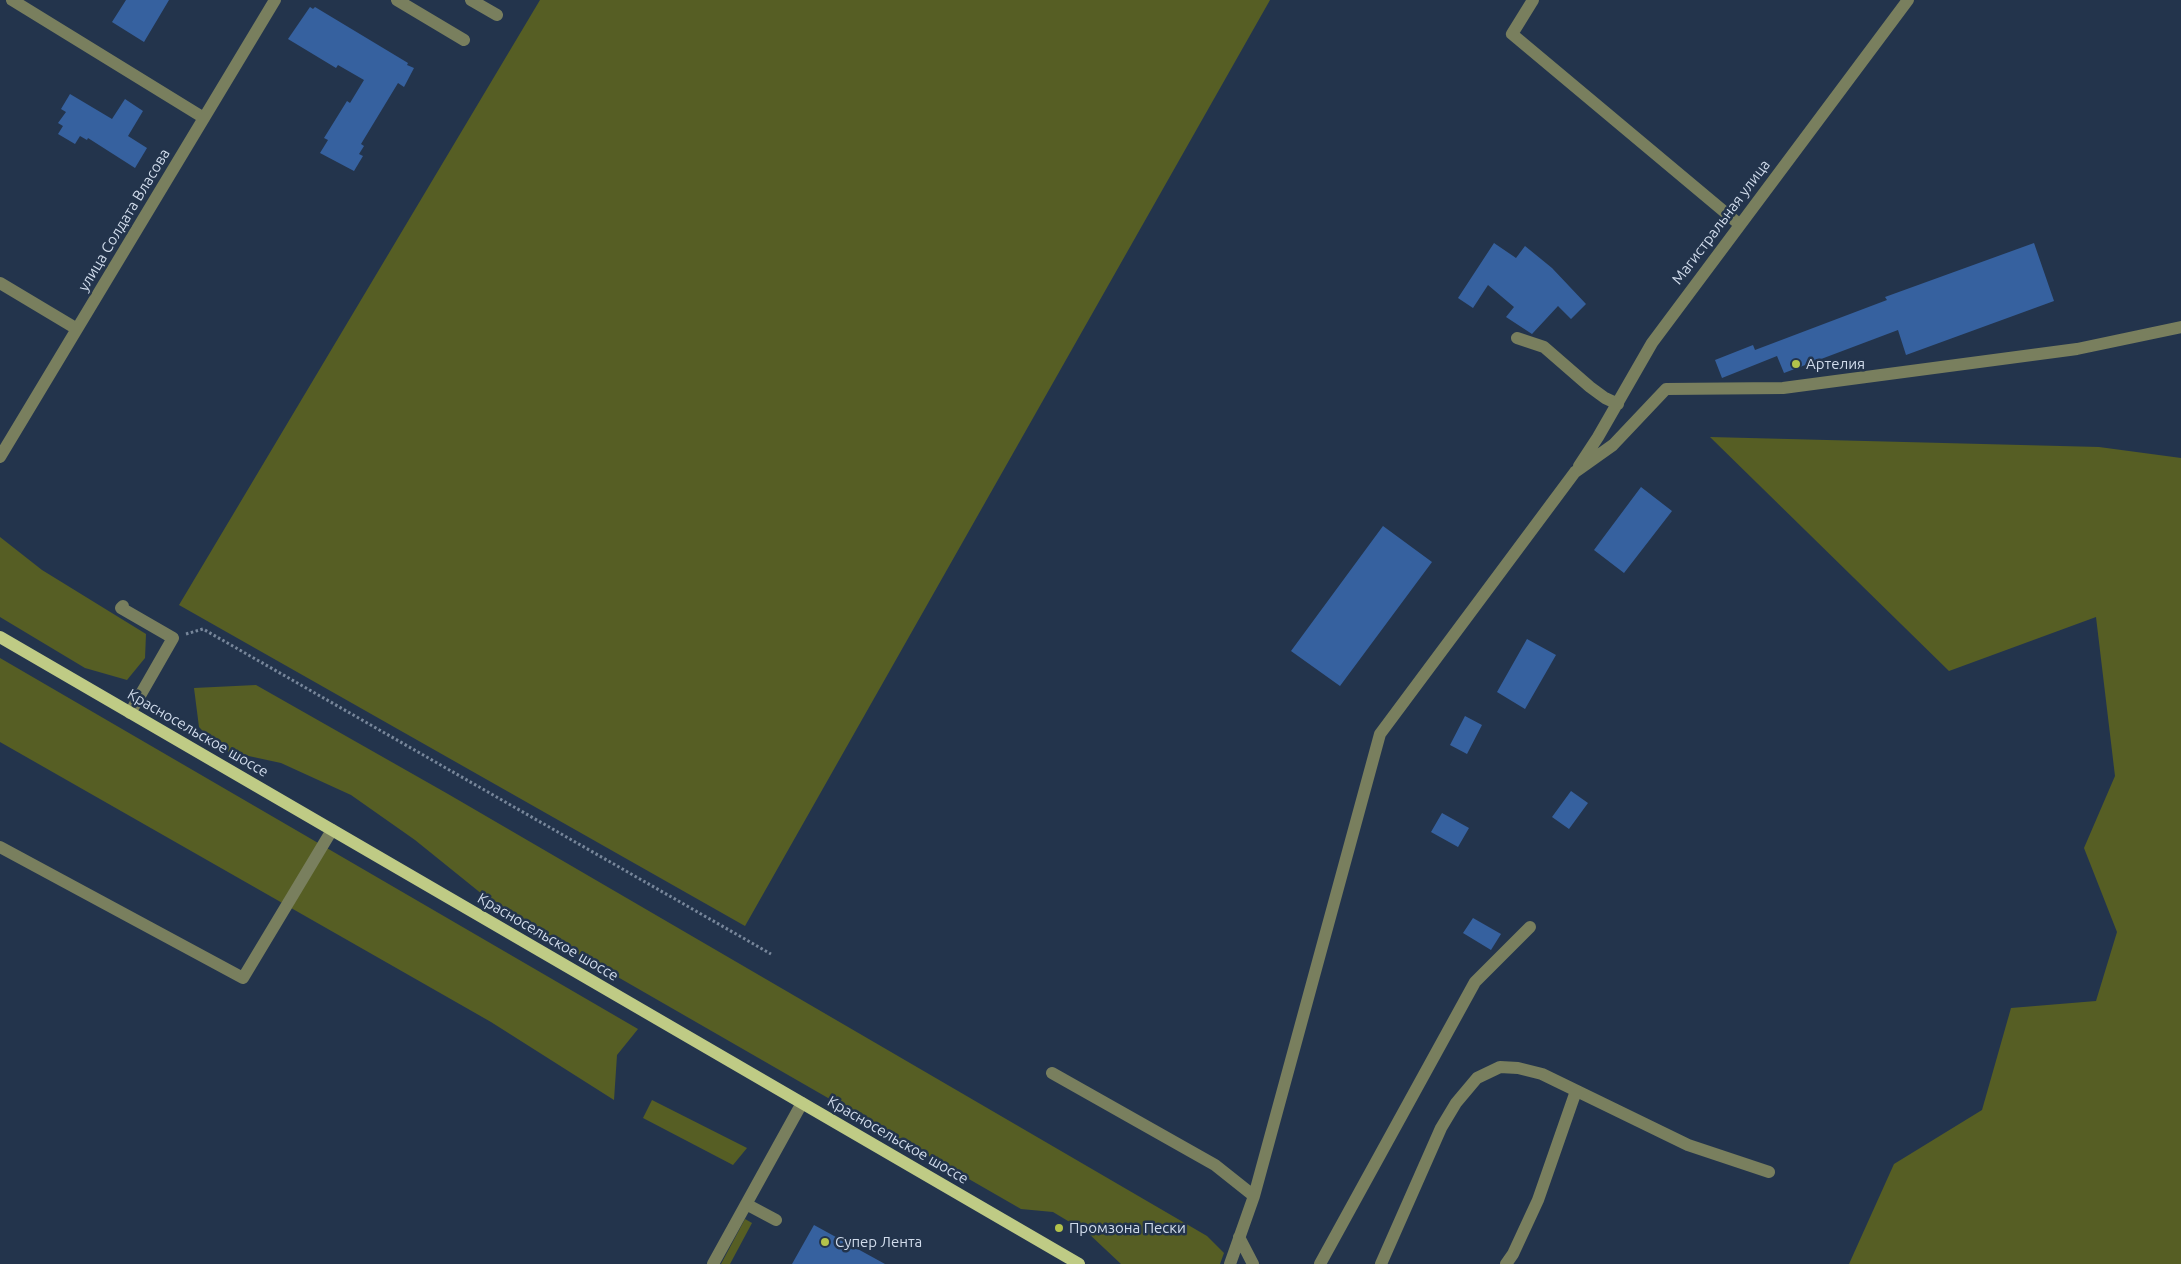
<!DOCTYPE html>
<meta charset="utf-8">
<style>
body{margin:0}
canvas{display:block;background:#23344c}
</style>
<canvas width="2181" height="1264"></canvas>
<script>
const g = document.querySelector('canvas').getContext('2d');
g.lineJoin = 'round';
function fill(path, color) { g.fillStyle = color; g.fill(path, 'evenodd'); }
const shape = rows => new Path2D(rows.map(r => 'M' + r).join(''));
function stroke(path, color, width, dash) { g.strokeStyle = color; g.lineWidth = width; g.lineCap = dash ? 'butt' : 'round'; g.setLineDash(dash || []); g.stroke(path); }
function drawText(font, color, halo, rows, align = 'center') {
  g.font = font + ' Ubuntu,sans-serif'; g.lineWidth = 5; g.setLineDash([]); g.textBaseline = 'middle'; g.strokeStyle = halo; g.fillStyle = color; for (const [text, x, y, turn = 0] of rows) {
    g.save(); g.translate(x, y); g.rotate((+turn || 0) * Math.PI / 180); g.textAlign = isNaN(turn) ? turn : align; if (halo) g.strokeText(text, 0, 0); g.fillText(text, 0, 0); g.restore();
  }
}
fill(shape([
 [540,0,1270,0,745,926,179,605],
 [1710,437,2099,447,2181,458,2181,1264,1849,1264,1894,1164,1982,1110,2011,1008,2096,1001,2117,932,2084,848,2115,776,2096,617,1949,671],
 [0,537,42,570,146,634,145,658,127,680,85,668,0,617],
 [0,658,638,1029,617,1055,614,1100,491,1022,0,742],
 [256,685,448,794,1207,1236,1224,1253,1220,1264,1121,1264,1088,1233,1053,1212,1021,1209,503,911,415,840,351,795,281,763,221,750,199,727,194,688],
 [652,1100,747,1148,733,1165,643,1118],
 [745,1219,752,1223,730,1264,721,1264]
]), '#565e24');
fill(shape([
 [126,0,169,0,144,42,112,22],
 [310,7,313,9,315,7,408,63,407,65,414,68,404,87,398,83,361,144,364,146,359,154,363,156,354,171,320,153,328,140,324,138,347,101,350,103,364,80,338,65,336,68,288,39],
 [70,94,112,119,125,99,143,111,128,136,147,148,135,168,88,138,87,140,80,136,75,144,58,134,63,126,58,123,66,112,61,109],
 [1494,243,1516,258,1525,246,1552,268,1586,304,1571,319,1558,306,1532,334,1506,317,1514,307,1488,285,1473,308,1458,298],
 [2034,243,2054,301,1906,355,1898,330,1784,373,1777,356,1722,378,1715,360,1753,345,1755,350,1887,300,1885,297],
 [1641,487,1672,511,1624,573,1594,550],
 [1383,526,1432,562,1340,686,1291,651],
 [1527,639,1556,655,1525,709,1497,692],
 [1465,716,1482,725,1467,754,1450,745],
 [1571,791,1588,803,1569,829,1552,817],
 [1442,813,1469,828,1458,847,1431,832],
 [1473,918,1501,934,1491,950,1463,933],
 [814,1225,885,1264,792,1264]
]), '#36619f');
stroke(shape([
 [186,634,203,629,771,954]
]), '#77869a', 3, [2.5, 2.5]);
stroke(shape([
 [12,0,204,118],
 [397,0,464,40],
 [471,0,497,15],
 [1533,0,1512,34,1739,224],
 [0,283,77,329],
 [1517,338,1544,347,1590,387,1605,398,1618,404],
 [0,457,275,0],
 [1579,466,1598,437,1652,343,1908,0],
 [123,606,121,608,173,638,130,713],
 [0,847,243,978,332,830],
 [1052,1073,1215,1165,1254,1196],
 [746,1204,776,1220],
 [1239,1237,1253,1264],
 [713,1264,802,1103],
 [1230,1264,1254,1196,1380,734,1575,472,1613,445,1666,389,1783,388,2077,349,2181,327],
 [1320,1264,1475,982,1530,927],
 [1381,1264,1441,1128,1456,1103,1477,1078,1500,1067,1518,1068,1542,1074,1688,1145,1769,1172],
 [1506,1264,1513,1254,1538,1200,1576,1091]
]), '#797f5e', 12);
stroke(shape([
 [0,637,1079,1264]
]), '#bfcb85', 12);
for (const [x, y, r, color] of [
 [1796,364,5,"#b3c24b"],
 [1059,1228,5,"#b3c24b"],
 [825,1242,5,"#b3c24b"]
]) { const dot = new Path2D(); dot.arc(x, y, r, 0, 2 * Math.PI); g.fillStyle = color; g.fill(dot); stroke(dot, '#23344c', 2); }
drawText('15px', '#d1dcec', '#23344c', [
 ["улица Солдата Власова",124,220,-59],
 ["Магистральная улица",1721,222,-53],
 ["Красносельское шоссе",198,733,30],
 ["Красносельское шоссе",548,937,30],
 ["Красносельское шоссе",898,1140,30]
]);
drawText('15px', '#d1dcec', '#23344c', [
 ["Артелия",1806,364],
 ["Промзона Пески",1069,1228],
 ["Супер Лента",835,1242]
], 'left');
</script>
